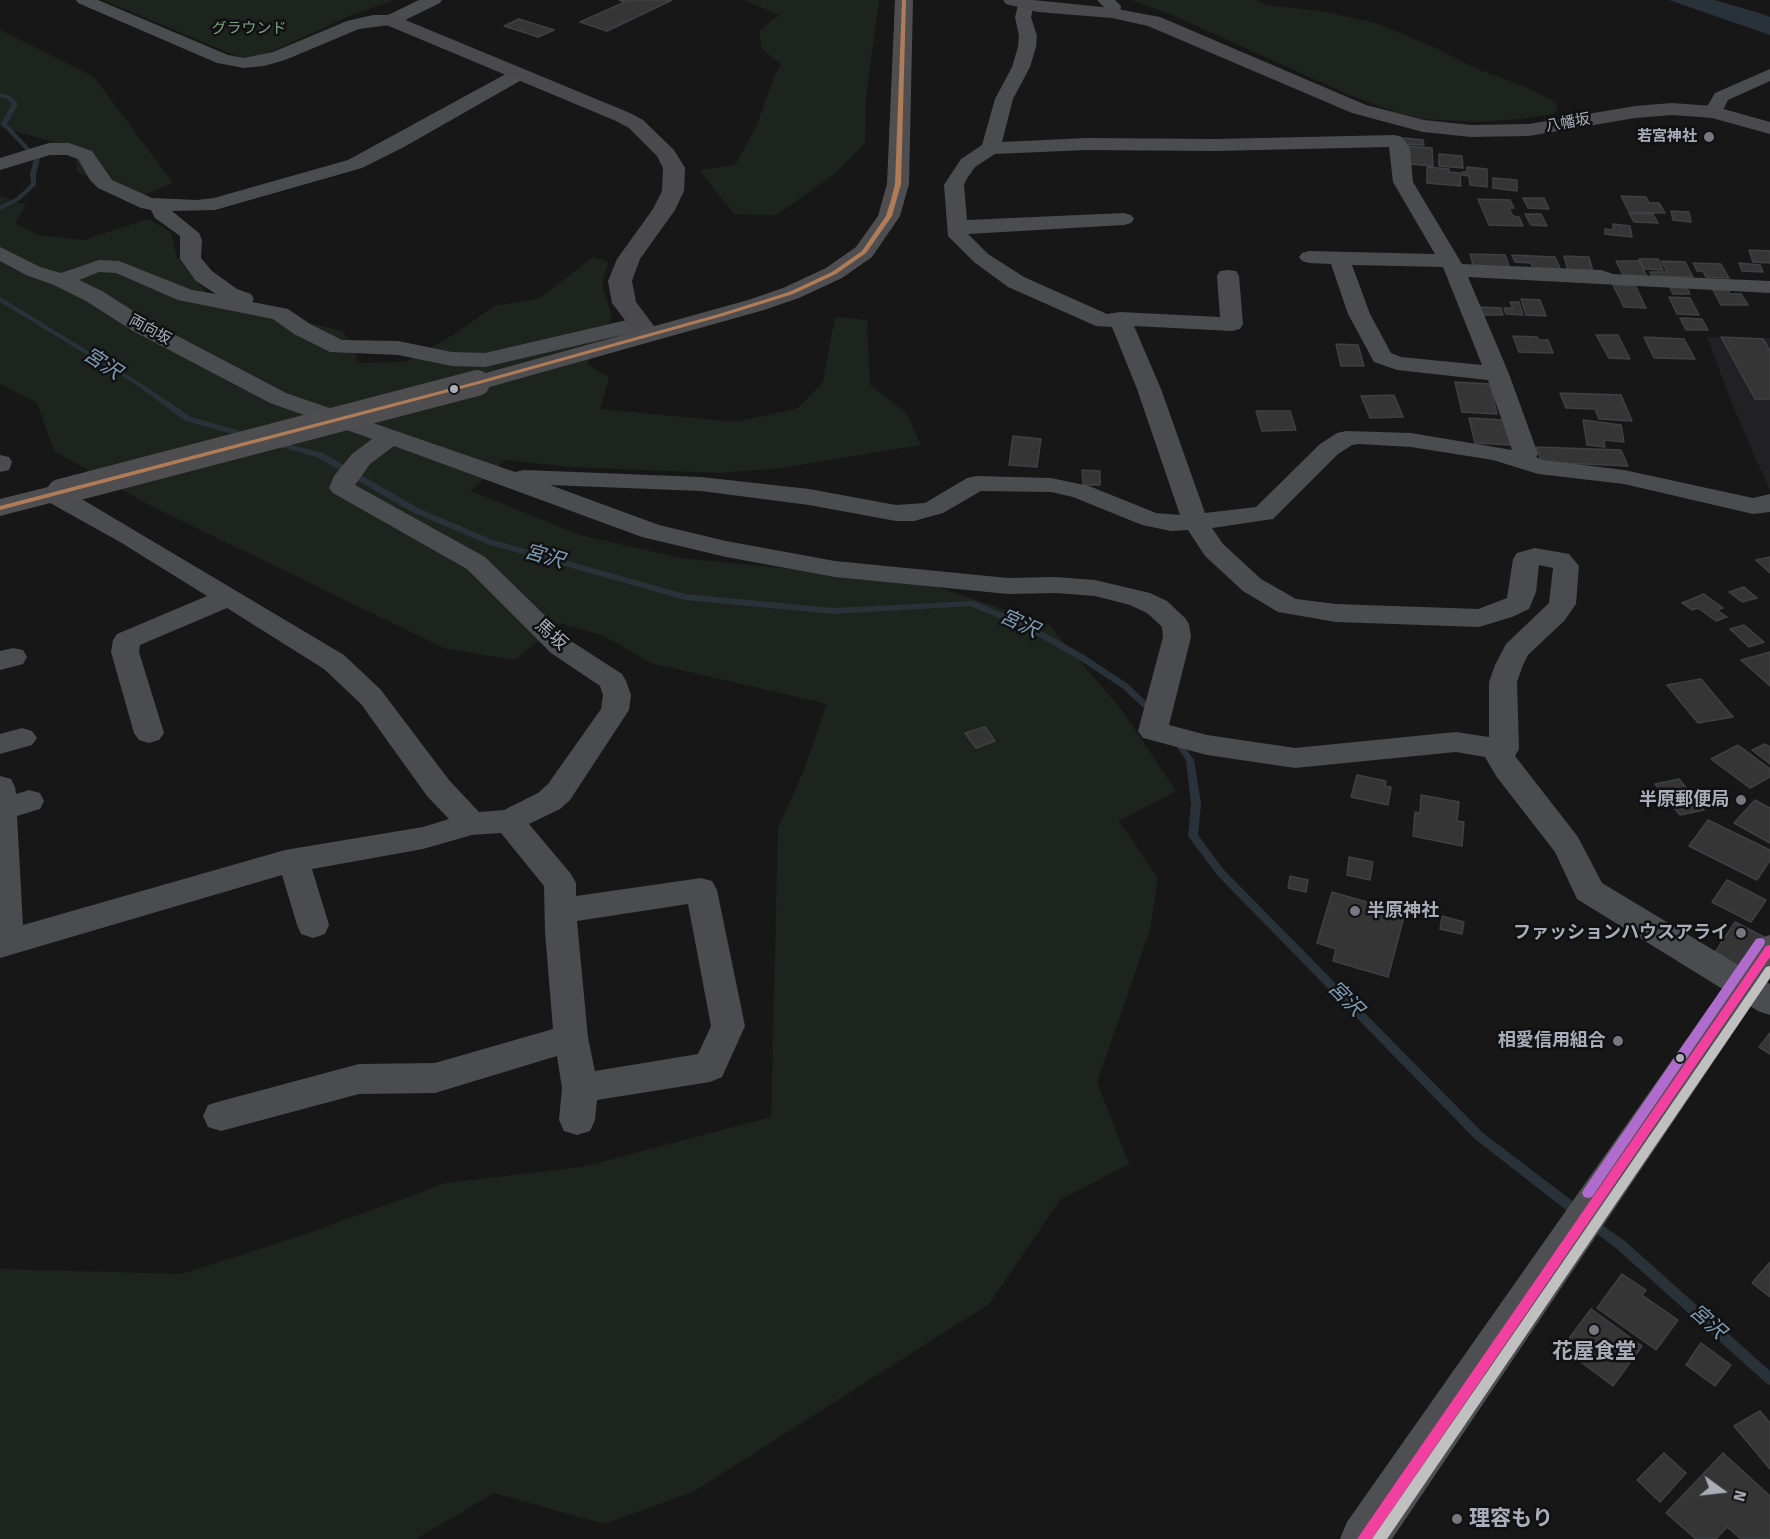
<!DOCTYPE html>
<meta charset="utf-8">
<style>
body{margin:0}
#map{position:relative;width:1770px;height:1539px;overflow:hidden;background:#171717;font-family:"Fira Sans",sans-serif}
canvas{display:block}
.north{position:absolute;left:1692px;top:1461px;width:60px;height:60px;-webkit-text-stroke:4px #111113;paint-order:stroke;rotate:105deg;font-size:16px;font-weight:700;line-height:24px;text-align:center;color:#a8adb8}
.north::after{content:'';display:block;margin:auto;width:21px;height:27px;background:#a8adb8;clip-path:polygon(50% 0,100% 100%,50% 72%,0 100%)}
</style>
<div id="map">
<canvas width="1770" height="1539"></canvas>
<div class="north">N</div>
</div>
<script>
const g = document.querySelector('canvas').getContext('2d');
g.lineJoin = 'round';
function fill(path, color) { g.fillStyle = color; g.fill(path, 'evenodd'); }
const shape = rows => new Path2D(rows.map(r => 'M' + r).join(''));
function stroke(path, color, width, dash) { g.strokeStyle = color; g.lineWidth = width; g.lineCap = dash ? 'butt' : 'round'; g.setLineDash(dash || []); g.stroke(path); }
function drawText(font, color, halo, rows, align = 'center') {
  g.font = font + ' "Fira Sans","Noto Sans JP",sans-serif'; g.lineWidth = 5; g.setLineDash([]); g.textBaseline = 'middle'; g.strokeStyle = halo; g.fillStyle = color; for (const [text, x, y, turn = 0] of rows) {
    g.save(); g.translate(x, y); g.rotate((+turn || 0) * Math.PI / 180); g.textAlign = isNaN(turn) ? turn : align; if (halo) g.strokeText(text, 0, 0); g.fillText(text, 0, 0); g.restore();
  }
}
fill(shape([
 [1707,337,1770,338,1770,491,1732,404]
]), '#212123');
fill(shape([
 [103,0,395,0,351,15,260,57,249,59,241,58],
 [744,0,879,0,866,97,865,143,836,173,777,215,734,214,699,170,735,165,756,127,774,77,781,64,762,49,759,31,779,15],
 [1131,0,1257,0,1266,5,1320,11,1376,23,1436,48,1479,70,1521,85,1555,102,1558,109,1553,114,1520,119,1478,122,1422,119,1398,113,1347,94,1170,14],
 [0,30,94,77,173,183,139,197,77,172,76,159,50,141,0,127],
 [0,196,26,205,15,223,38,235,84,240,148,219,171,232,177,257,211,298,342,331,356,351,357,363,406,362,458,332,494,306,540,298,593,257,608,262,602,285,612,317,587,364,609,378,600,409,736,422,798,408,823,382,835,317,867,320,870,385,906,413,921,445,781,468,718,473,571,467,505,460,471,491,580,535,680,558,922,582,1048,624,1122,710,1176,791,1119,821,1158,878,1150,930,1097,1082,1129,1164,1060,1200,989,1304,693,1492,604,1524,494,1493,416,1539,0,1539,0,1269,182,1274,311,1232,446,1183,582,1167,771,1117,778,828,802,775,827,704,651,663,604,636,560,623,515,660,446,649,151,506,54,451,37,403,0,384]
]), '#1d241e');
fill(shape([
 [1669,0,1715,0,1759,13,1770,17,1770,35]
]), '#2a3239');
fill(shape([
 [0,93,10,96,18,104,7,124,40,159,36,174,36,185,20,200,0,210,0,206,16,198,31,184,30,174,34,159,1,124,12,104,6,98,0,97,0,93],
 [0,297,142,384,191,417,251,434,252,436,248,438,185,421,138,386,0,302,0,297],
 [273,441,276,441,323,453,418,508,493,540,685,594,834,608,974,601,1029,624,1084,655,1128,684,1157,712,1153,715,1150,714,1122,688,1078,659,1023,628,970,606,834,614,685,600,487,544,412,512,317,457,273,445,273,441],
 [1175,736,1178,737,1194,760,1201,804,1198,835,1223,869,1483,1133,1583,1209,1585,1213,1583,1217,1579,1218,1575,1217,1475,1139,1217,875,1188,836,1191,804,1186,760,1171,739,1175,736],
 [1592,1218,1625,1241,1770,1371,1770,1385,1766,1383,1617,1249,1588,1227,1586,1223,1588,1219,1592,1218]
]), '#2a3239');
const building = shape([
 [619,0,672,0,607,31,580,22,625,2,619,0],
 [519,19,554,30,538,37,504,26,519,19],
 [1404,138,1423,140,1424,145,1405,144,1404,138],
 [1408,146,1432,148,1433,166,1409,164,1408,146],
 [1439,154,1462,156,1463,168,1439,166,1439,154],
 [1427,167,1449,169,1449,172,1460,173,1461,186,1427,183,1427,167],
 [1467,167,1487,169,1487,187,1470,185,1469,176,1462,175,1462,172,1467,172,1467,167],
 [1493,178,1517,180,1517,191,1493,188,1493,178],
 [1621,196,1646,197,1649,203,1659,203,1665,213,1629,212,1621,196],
 [1523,198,1544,198,1549,209,1528,208,1523,198],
 [1478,199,1510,200,1514,208,1509,208,1513,216,1519,217,1523,226,1489,225,1478,199],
 [1671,211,1689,212,1691,222,1673,220,1671,211],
 [1629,213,1653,214,1658,223,1634,222,1629,213],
 [1525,214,1541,214,1547,226,1531,225,1525,214],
 [1613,224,1630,226,1632,237,1605,234,1605,229,1613,230,1613,224],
 [1749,250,1770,251,1770,263,1753,262,1749,250],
 [1470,254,1505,255,1510,269,1474,268,1470,254],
 [1512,255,1555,257,1561,271,1534,270,1531,263,1515,262,1512,255],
 [1564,256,1589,257,1593,272,1568,270,1564,256],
 [1639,259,1658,259,1663,270,1645,269,1639,259],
 [1616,261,1639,261,1648,278,1624,277,1616,261],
 [1661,261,1685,262,1693,277,1652,276,1650,272,1667,272,1661,261],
 [1693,263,1721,264,1729,278,1706,277,1703,271,1697,271,1693,263],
 [1739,263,1760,265,1763,272,1742,271,1739,263],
 [1613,285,1635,285,1646,308,1624,307,1613,285],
 [1669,286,1686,286,1690,294,1673,294,1669,286],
 [1713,290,1728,290,1730,294,1741,294,1748,305,1721,305,1713,290],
 [1669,297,1690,298,1699,315,1677,314,1669,297],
 [1521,299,1540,300,1546,316,1526,315,1521,299],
 [1510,302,1519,302,1523,315,1506,314,1504,308,1513,308,1510,302],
 [1480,307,1501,308,1503,315,1483,315,1480,307],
 [1680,318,1702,319,1708,330,1686,330,1680,318],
 [1596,335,1618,335,1630,359,1609,358,1596,335],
 [1513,336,1537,337,1539,340,1548,340,1553,353,1519,352,1513,336],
 [1644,337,1684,339,1695,359,1654,358,1644,337],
 [1721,337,1763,339,1770,351,1770,399,1755,399,1721,337],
 [1336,344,1358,345,1364,366,1341,366,1336,344],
 [1455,382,1490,384,1497,414,1462,412,1455,382],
 [1560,393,1621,395,1632,421,1599,419,1595,409,1566,408,1560,393],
 [1394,395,1403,417,1370,418,1361,396,1394,395],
 [1256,411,1290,411,1296,430,1262,431,1256,411],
 [1469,418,1504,420,1511,445,1475,443,1469,418],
 [1583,420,1621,425,1624,442,1604,440,1605,447,1587,445,1583,420],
 [1013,436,1041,439,1037,467,1009,465,1013,436],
 [1536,447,1621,450,1628,466,1542,462,1536,447],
 [1082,470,1100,471,1100,485,1083,485,1082,470],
 [1770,557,1770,573,1756,560,1770,557],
 [1744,587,1757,598,1742,602,1729,592,1744,587],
 [1704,594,1723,608,1717,610,1727,617,1716,621,1698,608,1692,610,1682,603,1704,594],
 [1744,625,1764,642,1749,647,1730,629,1744,625],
 [1770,652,1770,686,1741,660,1770,652],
 [1701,679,1733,717,1698,723,1667,685,1701,679],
 [985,727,995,741,976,748,965,733,985,727],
 [1765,744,1770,747,1770,764,1752,750,1765,744],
 [1738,745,1770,769,1770,777,1750,788,1711,759,1738,745],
 [1357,775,1386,781,1385,786,1391,787,1388,805,1351,797,1357,775],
 [1679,779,1704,810,1680,815,1655,784,1679,779],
 [1421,795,1459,802,1457,821,1464,822,1462,846,1413,836,1415,812,1420,813,1421,795],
 [1755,800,1770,808,1770,843,1734,823,1755,800],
 [1708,820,1770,850,1770,860,1757,880,1689,846,1708,820],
 [1349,857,1373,862,1370,880,1347,875,1349,857],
 [1290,876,1308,880,1306,892,1288,888,1290,876],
 [1727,880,1766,900,1751,922,1712,902,1727,880],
 [1332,892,1405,913,1388,977,1333,961,1336,949,1317,943,1332,892],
 [1442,916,1464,922,1462,934,1440,929,1442,916],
 [1735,922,1768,939,1746,974,1712,957,1735,922],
 [1770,1033,1770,1054,1759,1047,1770,1033],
 [1770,1262,1770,1297,1752,1283,1770,1262],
 [1622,1274,1646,1290,1642,1295,1678,1320,1656,1350,1597,1308,1622,1274],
 [1591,1309,1642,1346,1613,1386,1562,1348,1591,1309],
 [1701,1343,1731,1365,1715,1386,1686,1365,1701,1343],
 [1760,1411,1770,1423,1770,1469,1734,1426,1760,1411],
 [1664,1453,1686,1473,1660,1502,1637,1480,1664,1453],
 [1723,1453,1770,1496,1770,1539,1741,1539,1727,1527,1716,1539,1696,1539,1666,1513,1723,1453]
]);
fill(building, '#353536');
stroke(building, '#3f4043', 1.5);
fill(shape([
 [76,0,98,0,228,55,244,58,273,52,347,21,373,15,388,15,419,0,442,0,440,3,397,24,359,29,285,60,264,66,244,68,217,63,78,3,76,0],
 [1026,0,1034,5,1031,17,1037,36,1036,47,1030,67,1013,99,1002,142,1086,138,1215,139,1395,135,1402,137,1410,149,1413,182,1462,264,1601,270,1613,274,1770,281,1770,293,1468,277,1509,374,1538,454,1536,457,1543,460,1624,470,1753,498,1770,494,1770,512,1753,514,1624,484,1538,474,1493,460,1411,447,1359,444,1352,445,1338,454,1273,519,1212,528,1223,544,1261,579,1296,599,1336,604,1478,609,1507,598,1513,559,1517,553,1535,548,1569,554,1579,566,1576,604,1564,621,1528,655,1523,665,1517,682,1519,749,1515,756,1578,837,1602,883,1770,984,1770,1015,1758,1011,1577,899,1555,852,1496,776,1485,757,1456,752,1295,768,1207,755,1143,738,1138,731,1163,637,1162,627,1157,622,1147,613,1130,605,1095,596,1056,593,1008,594,835,577,726,557,642,537,394,446,370,464,355,485,485,557,571,641,622,674,626,681,631,695,629,710,570,800,560,809,529,824,571,874,576,883,576,896,701,878,712,881,717,890,745,1026,722,1077,710,1082,597,1100,595,1120,590,1131,577,1135,564,1131,559,1120,562,1088,557,1056,435,1093,359,1094,221,1131,208,1127,203,1116,208,1105,221,1101,359,1064,435,1063,553,1029,545,932,544,886,501,833,472,835,423,849,312,869,329,925,325,934,313,938,301,934,297,925,282,875,0,958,0,776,11,779,15,787,16,794,29,790,40,793,44,801,40,809,17,816,23,925,285,850,423,827,449,819,427,796,361,704,324,669,227,608,140,645,139,652,164,733,159,740,149,743,139,740,134,733,111,652,113,640,117,634,207,596,120,542,43,499,39,494,43,489,52,486,80,498,344,655,381,690,449,780,479,812,504,810,538,793,548,784,601,709,603,695,600,686,551,653,467,569,333,493,329,488,334,476,352,454,372,439,270,403,133,331,86,301,54,285,26,275,0,261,0,247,40,267,61,273,99,260,119,261,192,290,216,294,196,281,180,259,180,236,155,218,151,210,141,208,98,188,90,180,78,159,67,155,50,155,0,170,0,158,49,143,69,143,92,151,112,180,152,198,197,200,214,198,348,160,513,70,525,70,528,74,525,78,404,147,362,168,215,210,172,211,199,233,202,240,201,258,212,271,237,289,251,294,254,299,252,302,288,309,310,324,342,340,398,341,452,352,485,353,640,317,648,319,651,324,648,329,485,367,452,366,398,355,330,352,294,334,273,319,178,300,116,273,99,272,79,280,102,291,149,321,286,393,515,472,524,470,701,477,809,489,896,505,925,503,967,478,976,476,1051,478,1089,486,1156,513,1180,515,1137,389,1112,327,1096,326,1008,287,974,262,948,236,944,185,961,159,982,145,995,99,1012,67,1018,47,1019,36,1015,17,1018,5,1026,0],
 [1389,147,1393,182,1435,254,1309,251,1302,253,1299,257,1302,261,1309,263,1331,264,1348,314,1374,362,1397,370,1488,380,1512,450,1411,433,1346,431,1337,433,1320,444,1256,507,1205,513,1161,389,1134,326,1232,331,1240,329,1243,324,1239,276,1236,271,1228,270,1220,271,1217,276,1220,317,1120,312,1107,314,1024,277,988,254,968,234,1124,225,1131,223,1134,219,1131,215,1124,213,967,220,964,185,966,180,975,167,995,154,1086,150,1215,151,1389,147],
 [1352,265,1443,267,1482,365,1401,357,1391,353,1370,314,1352,265],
 [550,485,701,491,809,505,896,521,914,521,943,513,981,491,1051,492,1073,497,1142,525,1171,531,1188,530,1205,556,1243,591,1278,612,1336,622,1479,627,1512,617,1529,609,1536,592,1539,565,1553,568,1549,603,1506,644,1495,665,1489,682,1489,737,1456,732,1295,748,1207,735,1169,725,1191,637,1189,624,1185,618,1167,601,1150,593,1095,580,1056,577,1008,578,835,561,726,541,659,525,550,485],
 [688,904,711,1026,698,1054,595,1071,588,1038,577,921,688,904],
 [1097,0,1115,0,1121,6,1120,13,1118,17,1106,17,1105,8,1097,0],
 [1770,69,1770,81,1728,100,1720,116,1706,116,1704,112,1715,93,1770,69],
 [0,455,9,457,12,462,9,470,0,472,0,455],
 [13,648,23,650,27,657,23,664,0,670,0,651,13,648],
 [22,728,32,731,37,738,32,745,0,754,0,734,22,728]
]), '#4b4c50');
fill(shape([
 [1003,0,1033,0,1112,8,1160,17,1366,105,1424,120,1471,125,1529,124,1635,106,1672,103,1713,106,1770,122,1770,134,1712,118,1672,115,1635,118,1529,136,1471,137,1423,132,1352,113,1148,26,1112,18,1038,12,1006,4,1003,0],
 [391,14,630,113,643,120,674,150,685,168,684,191,675,210,640,259,632,281,636,302,660,334,657,339,648,341,639,339,612,303,608,281,617,259,653,209,662,191,663,168,657,156,629,128,616,121,384,24,382,20,384,16,391,14]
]), '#4a4a4e');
fill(shape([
 [1770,935,1770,978,1392,1539,1340,1539,1347,1522,1757,939,1770,935]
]), '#4d4f52');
fill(shape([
 [895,0,913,0,909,184,900,216,872,257,842,278,799,298,764,310,486,388,477,391,468,388,464,383,468,378,748,300,783,288,826,268,856,247,878,216,887,184,895,0],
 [60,484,70,486,74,492,70,498,0,516,0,499,60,484]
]), '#4e4e51');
stroke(shape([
 [60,492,477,383]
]), '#4e4e51', 26);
fill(shape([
 [902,0,906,0,901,184,892,216,866,253,836,274,793,294,723,316,479,384,0,510,0,506,475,382,719,314,789,292,832,272,862,251,886,216,891,200,895,184,902,0]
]), '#b07c57');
fill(shape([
 [1770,945,1770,957,1372,1539,1357,1539,1766,946,1770,945]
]), '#f240a1');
fill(shape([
 [1770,966,1770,978,1387,1539,1372,1539,1766,967,1770,966]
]), '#c0c0c0');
fill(shape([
 [1760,938,1764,939,1765,942,1764,945,1592,1197,1588,1198,1584,1197,1582,1193,1584,1189,1756,939,1760,938]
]), '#b06ccc');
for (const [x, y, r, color] of [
 [1709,137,6,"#757880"],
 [454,389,5,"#a8adb8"],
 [1741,800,6,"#757880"],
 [1355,911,6,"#757880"],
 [1741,933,6,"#757880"],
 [1618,1041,6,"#757880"],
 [1680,1058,5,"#a8adb8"],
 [1594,1330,6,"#757880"],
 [1457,1519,6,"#757880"]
]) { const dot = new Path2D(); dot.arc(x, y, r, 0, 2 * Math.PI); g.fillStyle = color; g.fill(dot); stroke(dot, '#111113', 2); }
drawText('15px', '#7fa381', '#111113', [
 ["グラウンド",249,29]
]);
drawText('15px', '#a8adb8', '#111113', [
 ["八幡坂",1568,123,-10],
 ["両向坂",150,330,29]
]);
drawText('bold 15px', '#a8adb8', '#111113', [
 ["若宮神社",1697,137]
], 'right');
drawText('18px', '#a8adb8', '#111113', [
 ["馬坂",551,635,42]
]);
drawText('bold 18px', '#a8adb8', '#111113', [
 ["半原郵便局",1729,800],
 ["半原神社",1367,911,"left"],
 ["ファッションハウスアライ",1729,933],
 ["相愛信用組合",1606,1041]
], 'right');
drawText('italic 20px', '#7f9bb3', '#111113', [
 ["宮沢",102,364,33],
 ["宮沢",544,557,16],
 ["宮沢",1019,624,25],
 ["宮沢",1345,999,45],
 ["宮沢",1707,1322,42]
]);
drawText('bold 21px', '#a8adb8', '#111113', [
 ["花屋食堂",1594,1352],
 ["理容もり",1469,1519,"left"]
]);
</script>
